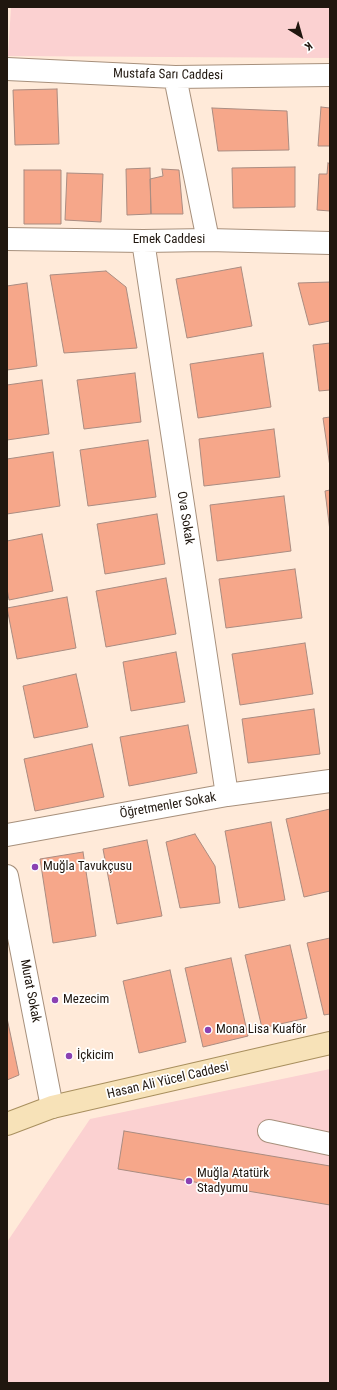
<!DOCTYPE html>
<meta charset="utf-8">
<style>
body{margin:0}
#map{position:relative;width:337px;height:1390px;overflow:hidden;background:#ffead9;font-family:"Roboto Condensed",sans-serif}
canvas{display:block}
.frame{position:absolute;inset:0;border:8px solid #20170f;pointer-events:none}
.north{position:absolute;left:281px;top:16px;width:40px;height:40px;-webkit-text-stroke:3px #fff;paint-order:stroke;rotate:143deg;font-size:11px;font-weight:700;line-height:16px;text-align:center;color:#20170f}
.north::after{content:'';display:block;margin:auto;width:14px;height:18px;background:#20170f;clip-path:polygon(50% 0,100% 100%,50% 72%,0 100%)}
</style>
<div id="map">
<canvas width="337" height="1390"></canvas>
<div class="frame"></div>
<div class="north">K</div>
</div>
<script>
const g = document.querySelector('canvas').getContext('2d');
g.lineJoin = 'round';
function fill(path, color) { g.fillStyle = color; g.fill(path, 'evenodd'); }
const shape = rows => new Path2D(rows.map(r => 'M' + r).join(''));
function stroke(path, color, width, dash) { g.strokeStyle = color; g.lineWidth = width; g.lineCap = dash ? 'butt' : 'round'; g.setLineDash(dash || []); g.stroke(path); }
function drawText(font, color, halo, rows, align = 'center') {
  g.font = font + ' "Roboto Condensed",sans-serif'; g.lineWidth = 3.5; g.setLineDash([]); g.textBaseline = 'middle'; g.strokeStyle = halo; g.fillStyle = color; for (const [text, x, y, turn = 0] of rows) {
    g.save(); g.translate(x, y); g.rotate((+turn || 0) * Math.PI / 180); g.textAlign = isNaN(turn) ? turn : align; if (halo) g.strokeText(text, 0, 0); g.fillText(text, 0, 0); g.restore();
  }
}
fill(shape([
 [11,7,330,7,330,58,8,56],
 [330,1069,330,1383,7,1383,7,1242,90,1119]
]), '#fbd1d1');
const building = shape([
 [57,89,59,144,15,145,13,90,57,89],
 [321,107,330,108,330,146,318,146,321,107],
 [212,108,287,111,289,150,218,151,212,108],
 [328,163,330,164,330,211,317,210,319,174,327,174,328,163],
 [295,167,295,207,233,208,232,168,295,167],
 [150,168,151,214,127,215,126,169,150,168],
 [162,169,179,170,183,214,151,214,150,179,163,176,162,169],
 [24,170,61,170,61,224,24,224,24,170],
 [67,173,103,174,101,222,65,220,67,173],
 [241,267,252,326,187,338,176,279,241,267],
 [106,271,126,287,137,348,64,353,50,275,106,271],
 [330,282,330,321,309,325,298,283,330,282],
 [27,283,37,366,7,370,7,286,27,283],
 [330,343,330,390,319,391,313,345,330,343],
 [263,353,271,407,198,418,190,364,263,353],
 [135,373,141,422,84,429,77,380,135,373],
 [42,380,49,434,7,440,7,385,42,380],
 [330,417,330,467,323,418,330,417],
 [274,429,280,477,204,486,199,439,274,429],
 [148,440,156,497,88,506,80,450,148,440],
 [53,452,60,506,7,514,7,459,53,452],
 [330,490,330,531,325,491,330,490],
 [284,496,291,551,217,561,210,505,284,496],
 [157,514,165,564,105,574,97,524,157,514],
 [42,534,53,591,9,600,7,589,7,541,42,534],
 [295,569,302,618,226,628,219,579,295,569],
 [166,578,176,634,106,647,96,591,166,578],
 [67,597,76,648,17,659,7,608,67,597],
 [305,643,313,694,240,705,232,654,305,643],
 [176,652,185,702,131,711,123,662,176,652],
 [76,674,88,727,34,738,23,686,76,674],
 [314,709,320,754,248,763,242,719,314,709],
 [188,725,197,773,129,786,120,737,188,725],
 [92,744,104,797,35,811,24,759,92,744],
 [330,809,330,891,304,897,286,819,330,809],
 [271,822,285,900,239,908,225,831,271,822],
 [195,834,215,866,220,903,180,908,166,842,195,834],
 [147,840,162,916,117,924,103,849,147,840],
 [83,852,96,936,53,943,40,859,83,852],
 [330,938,330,1014,324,1015,307,943,330,938],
 [290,945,307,1018,262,1028,245,955,290,945],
 [231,958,248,1036,203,1047,185,968,231,958],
 [170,970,186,1042,139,1053,123,981,170,970],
 [7,1018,19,1075,7,1080,7,1018],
 [124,1131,330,1166,330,1205,118,1169,124,1131]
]);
fill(building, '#f6a78a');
stroke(building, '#aa8c81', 1);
const minor = shape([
 [7,69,175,77,330,75],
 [175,77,208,240],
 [7,239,143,241,208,240,330,243],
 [143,241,227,795],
 [7,835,227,795,330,781],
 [7,876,52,1107],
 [269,1131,330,1144]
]);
const major = shape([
 [7,1124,52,1107,330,1043]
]);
stroke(minor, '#a7907c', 24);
stroke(major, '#a88f5e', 24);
stroke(minor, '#fff', 22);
stroke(major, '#f7e2b8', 22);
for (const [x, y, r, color] of [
 [35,867,4,"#8b41b2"],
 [55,1000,4,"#8b41b2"],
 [208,1030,4,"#8b41b2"],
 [69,1056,4,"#8b41b2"],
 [189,1181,4,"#8b41b2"]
]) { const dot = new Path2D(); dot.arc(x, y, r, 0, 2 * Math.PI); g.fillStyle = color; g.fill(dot); stroke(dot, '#fff', 1.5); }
drawText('13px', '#20170f', '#fff', [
 ["Mustafa Sarı Caddesi",168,75,1],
 ["Emek Caddesi",169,240],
 ["Ova Sokak",185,518,81],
 ["Öğretmenler Sokak",168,806,-10],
 ["Murat Sokak",30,991,79],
 ["Hasan Ali Yücel Caddesi",168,1081,-13]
]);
drawText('13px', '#20170f', '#fff', [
 ["Muğla Tavukçusu",43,867],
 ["Mezecim",63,1000],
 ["Mona Lisa Kuaför",216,1030],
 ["İçkicim",77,1056],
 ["Muğla Atatürk",197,1174],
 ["Stadyumu",197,1189]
], 'left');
</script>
